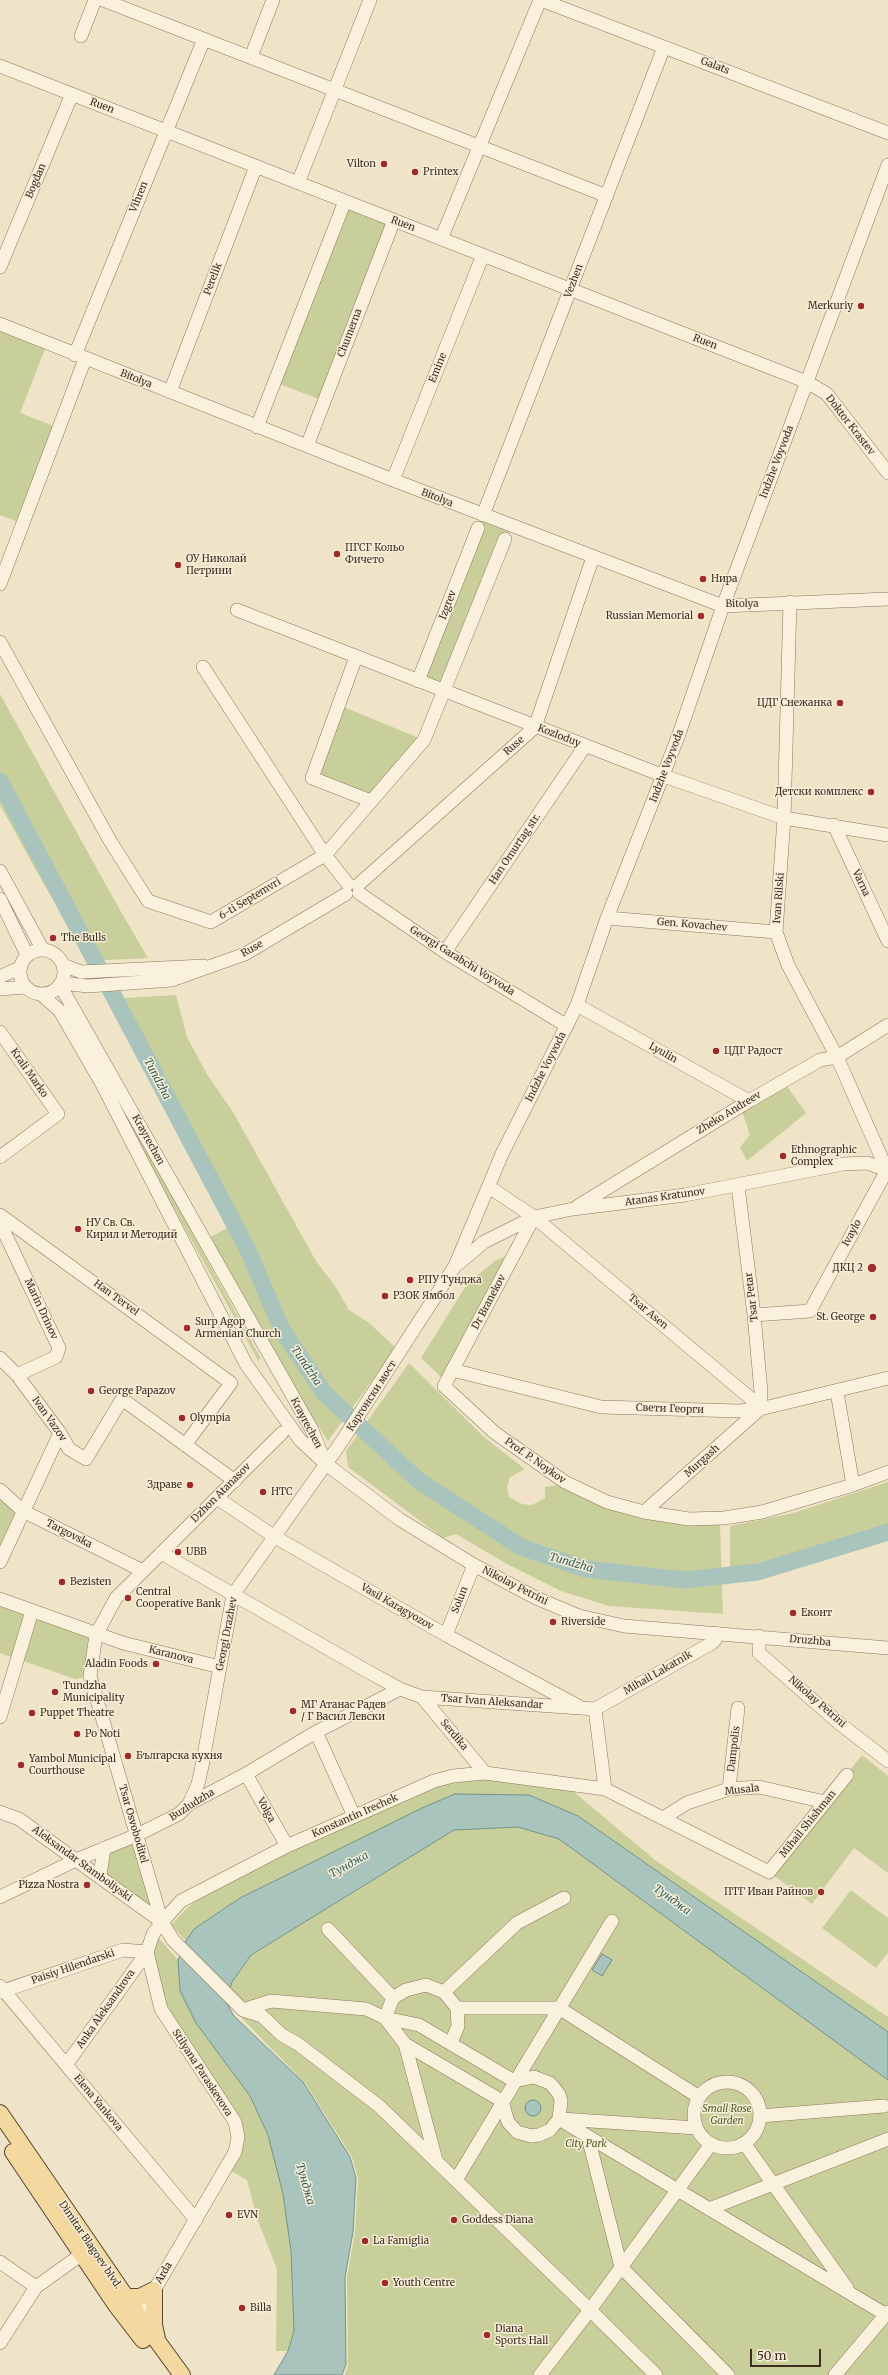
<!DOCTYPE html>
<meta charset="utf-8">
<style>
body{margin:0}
#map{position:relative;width:888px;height:2375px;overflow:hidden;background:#f0e4c8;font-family:Merriweather,serif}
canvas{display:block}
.scale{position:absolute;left:750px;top:2349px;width:71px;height:18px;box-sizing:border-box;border:2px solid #3d2e20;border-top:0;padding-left:5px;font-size:12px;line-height:14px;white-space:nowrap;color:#3d2e20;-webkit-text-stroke:3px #f7eed8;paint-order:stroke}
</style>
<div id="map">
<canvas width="888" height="2375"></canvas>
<div class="scale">50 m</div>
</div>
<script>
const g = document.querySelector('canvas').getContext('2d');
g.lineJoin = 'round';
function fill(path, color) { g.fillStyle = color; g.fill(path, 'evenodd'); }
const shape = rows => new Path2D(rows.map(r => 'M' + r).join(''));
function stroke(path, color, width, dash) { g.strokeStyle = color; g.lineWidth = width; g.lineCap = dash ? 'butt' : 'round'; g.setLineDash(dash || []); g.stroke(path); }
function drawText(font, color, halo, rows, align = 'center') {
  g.font = font + ' Merriweather,serif'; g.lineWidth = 3; g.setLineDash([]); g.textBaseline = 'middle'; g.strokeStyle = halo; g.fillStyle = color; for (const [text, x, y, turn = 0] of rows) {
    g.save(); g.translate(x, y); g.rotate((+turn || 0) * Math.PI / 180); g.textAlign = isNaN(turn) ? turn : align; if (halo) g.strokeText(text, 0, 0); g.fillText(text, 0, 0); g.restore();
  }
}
fill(shape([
 [345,201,394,220,324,401,274,382],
 [0,330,47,344,20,413,59,428,23,524,0,515],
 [483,515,511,526,445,692,418,681],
 [0,694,116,903,148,958,88,961,41,879,0,805],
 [339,705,424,740,371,801,312,778],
 [176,995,187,1037,208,1076,233,1112,316,1261,335,1286,349,1310,368,1322,396,1348,328,1441,262,1340,205,1240,229,1227,108,999],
 [104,1082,114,1092,127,1113,260,1357,259,1362],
 [786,1085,806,1113,747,1161,740,1147,750,1135,742,1111],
 [507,1256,442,1378,421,1358,467,1284,496,1260],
 [409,1363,484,1437,525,1469,510,1477,507,1487,509,1497,522,1504,532,1505,545,1498,545,1487,558,1485,607,1508,643,1519,691,1524,720,1524,723,1614,609,1606,561,1591,507,1564,456,1534,443,1538,348,1467,346,1451],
 [888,1482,888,1539,761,1577,730,1579,730,1526,793,1513],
 [0,1490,23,1511,0,1562],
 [0,1599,96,1635,90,1676,75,1679,0,1653],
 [862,1755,888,1776,888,1873,854,1848,812,1904,769,1872],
 [479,1777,567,1786,655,1860,888,2017,888,2032,578,1816,529,1795,455,1794,422,1808,240,1898,194,1929,186,1941,171,1925,188,1907,209,1891,287,1850,434,1785],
 [518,1827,559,1839,888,2080,888,2375,345,2375,348,2364,347,2277,355,2232,358,2178,352,2157,305,2083,226,2002,232,1982,251,1955,454,1830],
 [137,1835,162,1922,100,1876,104,1848],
 [851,1890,888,1918,888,1953,876,1968,822,1928],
 [158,1937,178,1960,180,1991,196,2023,250,2096,268,2135,283,2194,291,2251,294,2331,288,2351,276,2351,277,2269,258,2221,247,2180,231,2171,244,2136,166,2007,152,1953]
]), '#c9cf9b');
const water = shape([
 [455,1794,529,1795,578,1816,888,2032,888,2080,559,1839,518,1827,454,1830,251,1955,232,1982,226,2002,234,2016,303,2082,350,2157,356,2178,353,2232,345,2277,346,2364,342,2375,274,2375,288,2351,294,2331,291,2251,283,2194,268,2135,250,2096,196,2023,180,1991,178,1960,186,1941,194,1929,240,1898,422,1808,455,1794],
 [602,1954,612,1960,602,1976,592,1970,602,1954],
 '525 2108a8 8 0 1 1 16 0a8 8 0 1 1-16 0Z'
]);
fill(water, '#a9c4bc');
stroke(water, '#6f938a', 1);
stroke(shape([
 [0,781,248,1250,282,1330,324,1393,419,1481,521,1547,585,1569,685,1580,758,1572,888,1532]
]), '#a9c4bc', 17);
const minor = shape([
 [103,0,607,196],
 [541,0,888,133],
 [81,36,95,0],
 [251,57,273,0],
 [0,66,807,382,827,394,888,473],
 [298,183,370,0],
 [441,239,540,0],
 [0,267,72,94],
 [0,324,393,480,723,606,888,599],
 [75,355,204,39],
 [170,392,256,166],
 [257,427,345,201],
 [307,446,394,220],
 [393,480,483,255],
 [483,515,664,47],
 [0,584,85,359],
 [237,610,664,776,784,818,888,835],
 [0,642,109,839,148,901,211,922,325,855,424,740,505,539],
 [356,657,312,778,371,801],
 [203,667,325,855,348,884],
 [418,681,478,528],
 [834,825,888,941],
 [0,871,43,950],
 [358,885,535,727,593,557],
 [359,893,445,952,567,1026],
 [0,899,27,955],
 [607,918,776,932],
 '20 972a22 22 0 1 1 44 0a22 22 0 1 1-44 0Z',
 [445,952,585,746],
 [63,965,81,972,204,966],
 [0,977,19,968],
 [61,983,88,986,172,980,245,954,346,894],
 [60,985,312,1430,324,1460],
 [0,989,25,987],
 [42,995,60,1011,102,1084,246,1364,300,1440,326,1464,399,1519,474,1565,536,1598,579,1616,624,1626,888,1648],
 [577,1005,749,1101],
 [0,1032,58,1114,0,1157],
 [738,1186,754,1315,761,1392,760,1409],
 [489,1187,534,1217,749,1397,760,1409],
 [578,1206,749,1101,820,1060,837,1057,888,1025],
 [0,1215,231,1383,185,1445],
 [534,1217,444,1386,495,1433,565,1482,607,1502,644,1512,689,1519,724,1518,762,1512,853,1485,888,1472],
 [0,1223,59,1348,56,1357,17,1375],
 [458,1264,484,1242,534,1217,573,1209,685,1195,843,1164,867,1163,888,1170],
 [754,1315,810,1311,887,1170,837,1057,788,965,776,932,784,818,790,602],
 [0,1358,17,1375,60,1433,69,1449,86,1459,122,1399,235,1481],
 [452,1370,601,1407,739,1411,760,1409,888,1378],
 [837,1392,853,1485],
 [282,1433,116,1598,96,1635,90,1676,162,1922,173,1940,243,2010,262,2016,282,2035,298,2044,379,2106,590,2310,711,2144],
 [0,1490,23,1511,143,1571],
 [217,1498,275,1537,446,1635,578,1706],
 [644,1512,760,1409],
 [161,1553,367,1671,400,1689,422,1697,595,1709,605,1789,769,1872,847,1775],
 [0,1562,60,1433],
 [0,1599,123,1643,220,1667],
 [446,1635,474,1565],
 [759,1636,759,1653,839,1723,888,1761],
 [422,1697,485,1773],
 [595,1709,712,1643,715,1640,716,1633],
 [0,1717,32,1611],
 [316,1732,354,1816],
 [246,1774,287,1846],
 [729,1789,738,1708],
 [189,1804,198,1784,202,1766,233,1595,340,1444,455,1266,502,1154,577,1005,607,918,678,737,723,606,888,165],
 [0,1812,19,1819,162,1922],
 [663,1818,687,1803,729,1789,759,1787,825,1802],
 [100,1876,104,1848],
 [0,1897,76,1860,137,1835,179,1814,189,1804,246,1774,316,1732,400,1689],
 [328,1929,393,1998],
 [0,1986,196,2220],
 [0,1992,123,1950,147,1952],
 [444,1992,517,1923,564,1898],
 [457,2008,559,2008,699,2097],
 [243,2010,271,2001,366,2009,385,2018,393,1998,406,1990,426,1985,444,1992,457,2008,458,2026,451,2043],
 [385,2018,419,2025,514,2081,534,2077,550,2083,559,2094,561,2101,559,2119,550,2130,539,2135,531,2136,517,2132,508,2122,502,2101,405,2044,385,2018],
 [405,2044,436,2160],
 [66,2065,147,1952],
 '694 2115a33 33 0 1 1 66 0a33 33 0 1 1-66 0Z',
 [760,2116,884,2106],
 [559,2119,888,2316],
 [561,2119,696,2128],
 [588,2137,621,2267,728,2375],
 [744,2143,847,2288],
 [456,2180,612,1921],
 [709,2209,888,2139],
 [0,2262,36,2287],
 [135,2323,235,2152,238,2137,235,2122,161,2009,147,1952,153,1934,162,1922,181,1901,287,1846,434,1781,453,1776,485,1773,605,1789],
 [0,2343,36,2287,82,2254],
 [540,2375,590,2310,656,2375],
 [835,2375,888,2312]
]);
const major = shape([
 [0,2113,139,2316,182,2375],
 [13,2152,116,2305,143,2340],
 [126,2297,140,2297,154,2290,154,2325,157,2339]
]);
stroke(minor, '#8d765c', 14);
stroke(major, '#5b4430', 18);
stroke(minor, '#faf1dc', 13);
stroke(major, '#f3d9a0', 16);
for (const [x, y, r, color] of [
 [384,164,4,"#9e2a2b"],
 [415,172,4,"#9e2a2b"],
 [861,306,4,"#9e2a2b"],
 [337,554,4,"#9e2a2b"],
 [178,565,4,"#9e2a2b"],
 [703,579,4,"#9e2a2b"],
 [701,616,4,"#9e2a2b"],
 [840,703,4,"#9e2a2b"],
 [871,792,4,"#9e2a2b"],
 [53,938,4,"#9e2a2b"],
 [716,1051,4,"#9e2a2b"],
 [783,1156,4,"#9e2a2b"],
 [78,1229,4,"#9e2a2b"],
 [872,1268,5,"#9e2a2b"],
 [410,1280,4,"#9e2a2b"],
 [385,1296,4,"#9e2a2b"],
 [873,1317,4,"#9e2a2b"],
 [187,1328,4,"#9e2a2b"],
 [91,1391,4,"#9e2a2b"],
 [182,1418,4,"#9e2a2b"],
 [190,1485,4,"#9e2a2b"],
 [263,1492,4,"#9e2a2b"],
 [178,1552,4,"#9e2a2b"],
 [62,1582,4,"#9e2a2b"],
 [128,1598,4,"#9e2a2b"],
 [793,1613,4,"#9e2a2b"],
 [553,1622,4,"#9e2a2b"],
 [156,1664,4,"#9e2a2b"],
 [55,1692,4,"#9e2a2b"],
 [293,1711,4,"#9e2a2b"],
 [32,1713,4,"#9e2a2b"],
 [77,1734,4,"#9e2a2b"],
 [128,1756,4,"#9e2a2b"],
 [21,1765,4,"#9e2a2b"],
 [87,1885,4,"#9e2a2b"],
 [821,1892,4,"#9e2a2b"],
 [229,2215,4,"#9e2a2b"],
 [454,2220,4,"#9e2a2b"],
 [365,2241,4,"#9e2a2b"],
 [385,2283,4,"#9e2a2b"],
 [242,2308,4,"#9e2a2b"],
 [487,2335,4,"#9e2a2b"]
]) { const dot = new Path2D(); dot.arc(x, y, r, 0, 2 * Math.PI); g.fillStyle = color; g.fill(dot); stroke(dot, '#f7eed8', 1.5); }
drawText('10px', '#3d2e20', '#f7eed8', [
 ["Galats",715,66,21],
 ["Ruen",102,106,21],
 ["Bogdan",36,181,-67],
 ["Vihren",139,197,-68],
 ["Ruen",403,224,21],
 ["Perelik",213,279,-69],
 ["Vezhen",574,281,-69],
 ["Chumerna",350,333,-69],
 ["Ruen",705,342,21],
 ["Emine",438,368,-68],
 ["Bitolya",136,379,22],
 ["Doktor Krastev",850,425,52],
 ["Indzhe Voyvoda",777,462,-69],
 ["Bitolya",437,498,21],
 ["Bitolya",742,604,-1],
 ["Izgrev",448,605,-69],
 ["Kozloduy",559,736,21],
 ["Ruse",514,746,-42],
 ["Indzhe Voyvoda",667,766,-69],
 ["Han Omurtag str.",515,849,-56],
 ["Varna",861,883,65],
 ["Ivan Rilski",779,898,-86],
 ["6-ti Septemvri",250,899,-31],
 ["Gen. Kovachev",692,925,5],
 ["Ruse",252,949,-29],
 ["Georgi Garabchi Voyvoda",462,961,32],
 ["Lyulin",663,1053,29],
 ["Indzhe Voyvoda",546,1067,-63],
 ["Krali Marko",29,1073,55],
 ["Zheko Andreev",729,1113,-31],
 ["Krayrechen",148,1140,61],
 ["Atanas Kratunov",665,1197,-8],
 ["Ivaylo",852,1233,-61],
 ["Tsar Petar",752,1297,-97],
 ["Han Tervel",116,1298,36],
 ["Dr Branekov",489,1302,-62],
 ["Marin Drinov",41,1309,65],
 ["Tsar Asen",648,1312,40],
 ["Каргонски мост",372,1396,-57],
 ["Свети Георги",670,1409,2],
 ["Ivan Vazov",49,1419,55],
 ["Krayrechen",306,1423,62],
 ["Prof. P. Noykov",535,1461,35],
 ["Murgash",702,1461,-42],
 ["Dzhon Atanasov",221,1493,-45],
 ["Targovska",69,1534,27],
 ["Nikolay Petrini",515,1586,27],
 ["Solun",460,1600,-68],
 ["Vasil Karagyozov",397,1607,30],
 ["Georgi Drazhev",227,1634,-79],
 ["Druzhba",810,1641,5],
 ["Karanova",171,1655,14],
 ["Mihail Lakatnik",658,1673,-30],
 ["Tsar Ivan Aleksandar",492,1702,4],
 ["Nikolay Petrini",817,1702,41],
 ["Serdika",454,1735,50],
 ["Dampolis",734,1749,-83],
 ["Musala",742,1790,-6],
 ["Buzludzha",192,1805,-32],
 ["Volga",266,1810,61],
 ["Konstantin Irechek",355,1816,-24],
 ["Tsar Osvoboditel",133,1824,74],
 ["Mihail Shishman",808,1824,-51],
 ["Aleksandar Stamboliyski",82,1864,36],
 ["Paisiy Hilendarski",73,1967,-19],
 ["Anka Aleksandrova",106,2009,-55],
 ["Stilyana Paraskevova",202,2073,57],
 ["Elena Yankova",98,2103,50],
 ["Dimitar Blagoev blvd.",90,2245,56],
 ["Arda",164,2273,-59]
]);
drawText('10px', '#3d2e20', '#f7eed8', [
 ["Vilton",376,164,"right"],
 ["Printex",423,172],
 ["Merkuriy",853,306,"right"],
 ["ПГСГ Кольо",345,548],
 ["Фичето",345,560],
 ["ОУ Николай",186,559],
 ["Петрини",186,571],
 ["Нира",711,579],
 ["Russian Memorial",693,616,"right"],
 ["ЦДГ Снежанка",832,703,"right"],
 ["Детски комплекс",863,792,"right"],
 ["The Bulls",61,938],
 ["ЦДГ Радост",724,1051],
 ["Ethnographic",791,1150],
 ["Complex",791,1162],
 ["НУ Св. Св.",86,1223],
 ["Кирил и Методий",86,1235],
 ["ДКЦ 2",863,1268,"right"],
 ["РПУ Тунджа",418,1280],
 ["РЗОК Ямбол",393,1296],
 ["St. George",865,1317,"right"],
 ["Surp Agop",195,1322],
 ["Armenian Church",195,1334],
 ["George Papazov",99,1391],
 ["Olympia",190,1418],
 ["Здраве",182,1485,"right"],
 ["НТС",271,1492],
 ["UBB",186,1552],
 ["Bezisten",70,1582],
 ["Central",136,1592],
 ["Cooperative Bank",136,1604],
 ["Еконт",801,1613],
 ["Riverside",561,1622],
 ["Aladin Foods",148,1664,"right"],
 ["Tundzha",63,1686],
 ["Municipality",63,1698],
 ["МГ Атанас Радев",301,1705],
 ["/ Г Васил Левски",301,1717],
 ["Puppet Theatre",40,1713],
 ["Po Noti",85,1734],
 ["Българска кухня",136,1756],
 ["Yambol Municipal",29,1759],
 ["Courthouse",29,1771],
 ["Pizza Nostra",79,1885,"right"],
 ["ПТГ Иван Райнов",813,1892,"right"],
 ["EVN",237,2215],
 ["Goddess Diana",462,2220],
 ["La Famiglia",373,2241],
 ["Youth Centre",393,2283],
 ["Billa",250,2308],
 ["Diana",495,2329],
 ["Sports Hall",495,2341]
], 'left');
drawText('italic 10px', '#4d5a26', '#f7eed8', [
 ["Small Rose",727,2109],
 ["Garden",727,2121],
 ["City Park",586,2144]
]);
drawText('italic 11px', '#2f5d5a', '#f7eed8', [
 ["Tundzha",157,1079,62],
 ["Tundzha",306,1366,56],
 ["Tundzha",571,1563,16],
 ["Тунджа",349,1865,-29],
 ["Тунджа",672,1900,36],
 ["Тунджа",305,2184,74]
]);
</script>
